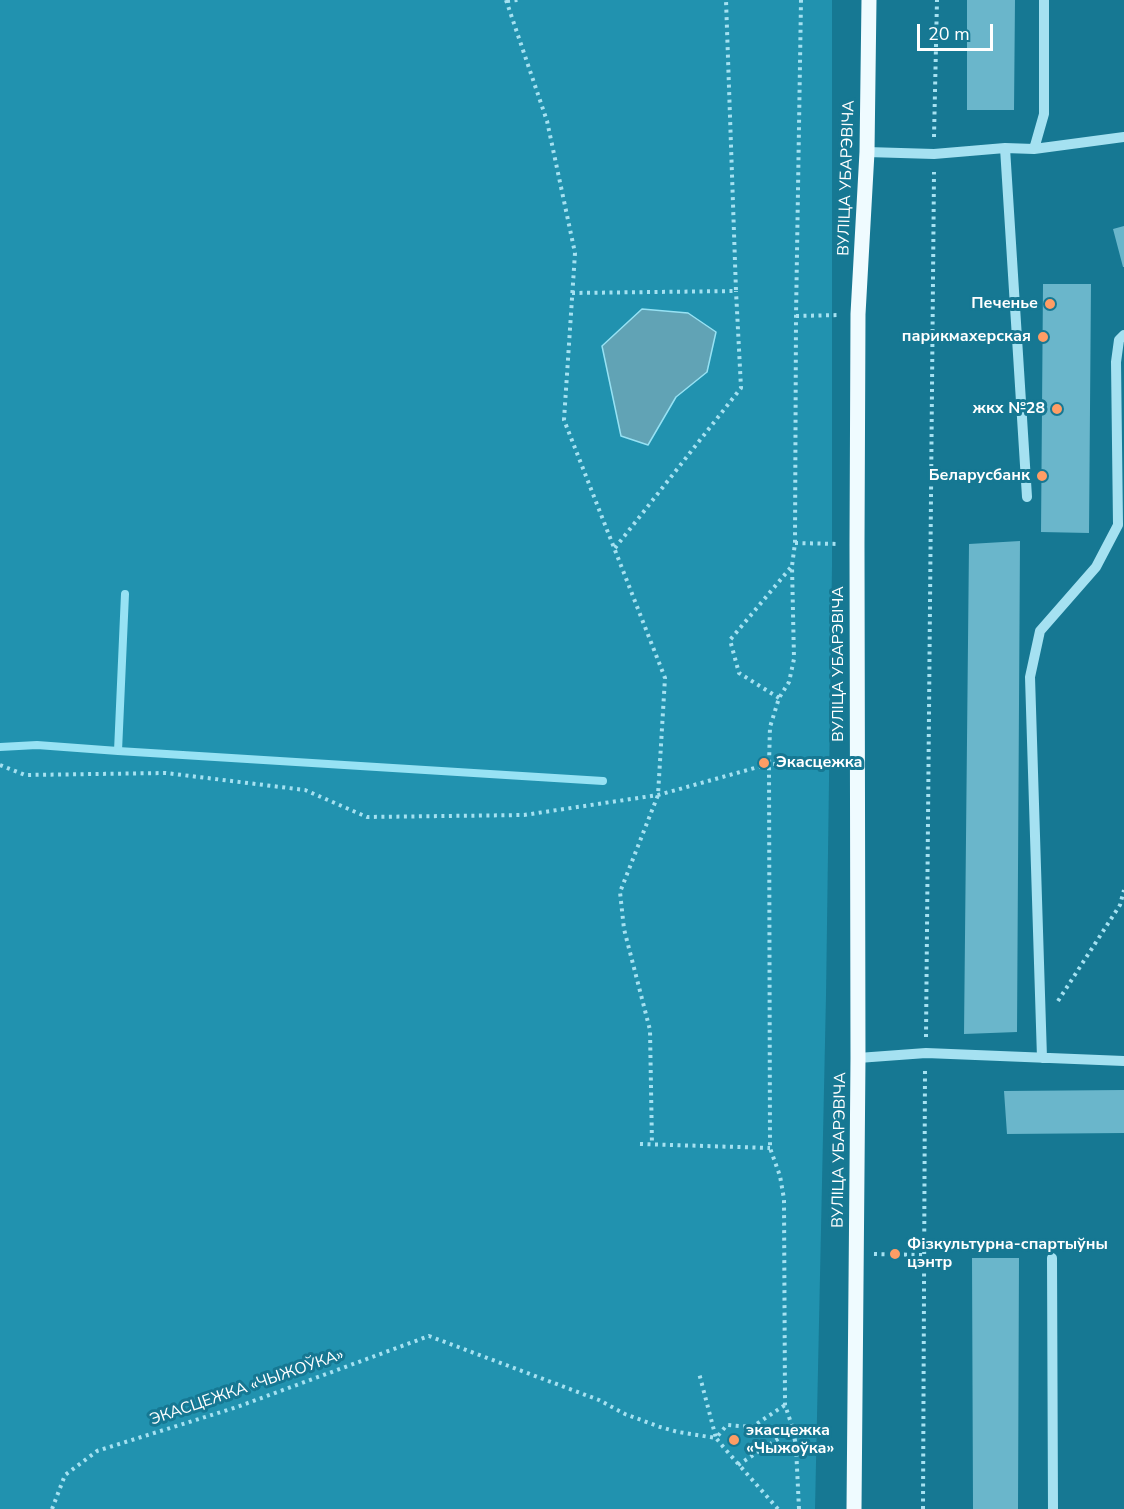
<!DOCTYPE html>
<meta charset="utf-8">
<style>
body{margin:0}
#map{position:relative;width:1124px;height:1509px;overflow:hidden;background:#167893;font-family:"Nunito Sans",sans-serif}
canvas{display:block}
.scale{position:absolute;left:917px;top:24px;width:76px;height:27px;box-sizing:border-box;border:3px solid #fff;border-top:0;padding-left:8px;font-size:18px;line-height:21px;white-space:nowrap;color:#fff;-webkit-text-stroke:4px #167893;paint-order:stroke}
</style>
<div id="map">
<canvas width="1124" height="1509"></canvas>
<div class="scale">20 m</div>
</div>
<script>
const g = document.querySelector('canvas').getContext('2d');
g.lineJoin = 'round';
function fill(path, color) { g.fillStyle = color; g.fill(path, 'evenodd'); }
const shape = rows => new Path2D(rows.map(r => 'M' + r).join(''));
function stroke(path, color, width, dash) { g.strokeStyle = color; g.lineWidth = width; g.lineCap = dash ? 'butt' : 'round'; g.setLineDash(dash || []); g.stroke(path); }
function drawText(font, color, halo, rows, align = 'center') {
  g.font = font + ' "Nunito Sans",sans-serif'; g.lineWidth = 6; g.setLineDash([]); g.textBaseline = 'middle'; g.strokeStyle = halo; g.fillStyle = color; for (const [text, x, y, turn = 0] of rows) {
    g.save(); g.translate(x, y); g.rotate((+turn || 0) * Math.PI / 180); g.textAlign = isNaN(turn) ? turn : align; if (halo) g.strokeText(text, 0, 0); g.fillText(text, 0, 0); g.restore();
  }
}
fill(shape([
 [0,0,832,0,832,565,826,995,815,1509,0,1509]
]), '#2192af');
const water = shape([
 [642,309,688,313,716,332,707,372,676,397,648,445,621,436,602,346,642,309]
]);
fill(water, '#61a3b5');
stroke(water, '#97e2f4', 1.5);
stroke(shape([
 [0,747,37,745,118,751,603,781],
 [118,751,125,594]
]), '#97e2f4', 8);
fill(shape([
 [967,0,1015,0,1014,110,967,110],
 [1124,226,1124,267,1123,267,1113,229],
 [1043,284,1091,284,1089,533,1041,532],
 [1020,541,1017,1032,964,1034,969,544],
 [1124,1090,1124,1133,1007,1134,1004,1091],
 [972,1258,1019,1258,1018,1509,973,1509]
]), '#6ab6cb');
stroke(shape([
 [506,0,547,121,575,253,564,420,665,678,658,795,620,892,624,929,650,1030,652,1145],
 [507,1,518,0],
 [934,137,937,0],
 [572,293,736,291,726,0],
 [796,316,840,315],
 [795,543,839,544],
 [615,548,741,388,736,291],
 [779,698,739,673,730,640,792,566],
 [0,765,25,775,166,773,305,790,367,817,524,815,658,795,769,764,839,766],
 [1058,1001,1120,905,1124,890],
 [926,1037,934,172],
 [640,1144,770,1148],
 [874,1254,924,1255],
 [738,1465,793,1429],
 [52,1509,65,1475,97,1451,237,1407,429,1336,599,1400,625,1414,660,1427,678,1432,716,1438,699,1373],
 [778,1509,725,1449,716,1438,727,1425,752,1427,785,1405],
 [799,1509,796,1447,793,1429,785,1405,784,1199,780,1176,770,1148,769,764,770,727,779,698,789,682,794,659,792,566,795,543,796,316,801,0],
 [923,1509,925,1069]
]), '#a5e1f1', 4, [3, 4.5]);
stroke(shape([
 [1005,148,1027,497],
 [1034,149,1044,114,1044,0],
 [867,152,934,154,1005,148,1034,149,1124,137],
 [858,1058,926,1053,1124,1061],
 [1042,1058,1030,677,1040,631,1096,567,1118,525,1116,362,1119,340,1124,335],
 [1052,1258,1053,1509]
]), '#a5e1f1', 10);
stroke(shape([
 [854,1509,858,1058,857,544,858,314,867,152,869,0]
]), '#effbff', 15);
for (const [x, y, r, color] of [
 [1050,304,6,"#ff9d65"],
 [1043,337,6,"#ff9d65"],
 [1057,409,6,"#ff9d65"],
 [1042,476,6,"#ff9d65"],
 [764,763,6,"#ff9d65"],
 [895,1254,6,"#ff9d65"],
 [734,1440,6,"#ff9d65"]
]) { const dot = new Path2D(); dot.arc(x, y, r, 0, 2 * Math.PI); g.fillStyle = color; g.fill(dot); stroke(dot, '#167893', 2); }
drawText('16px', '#fff', '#167893', [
 ["ВУЛІЦА УБАРЭВІЧА",847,178,-88],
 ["ВУЛІЦА УБАРЭВІЧА",839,664,-90],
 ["ВУЛІЦА УБАРЭВІЧА",840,1150,-89],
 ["ЭКАСЦЕЖКА «ЧЫЖОЎКА»",247,1388,-19]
]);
drawText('bold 16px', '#fff', '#167893', [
 ["Печенье",1038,304],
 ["парикмахерская",1031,337],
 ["жкх №28",1045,409],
 ["Беларусбанк",1030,476],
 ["Экасцежка",776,763,"left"],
 ["Фізкультурна-спартыўны",907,1245,"left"],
 ["цэнтр",907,1263,"left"],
 ["экасцежка",746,1431,"left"],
 ["«Чыжоўка»",746,1449,"left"]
], 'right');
</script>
